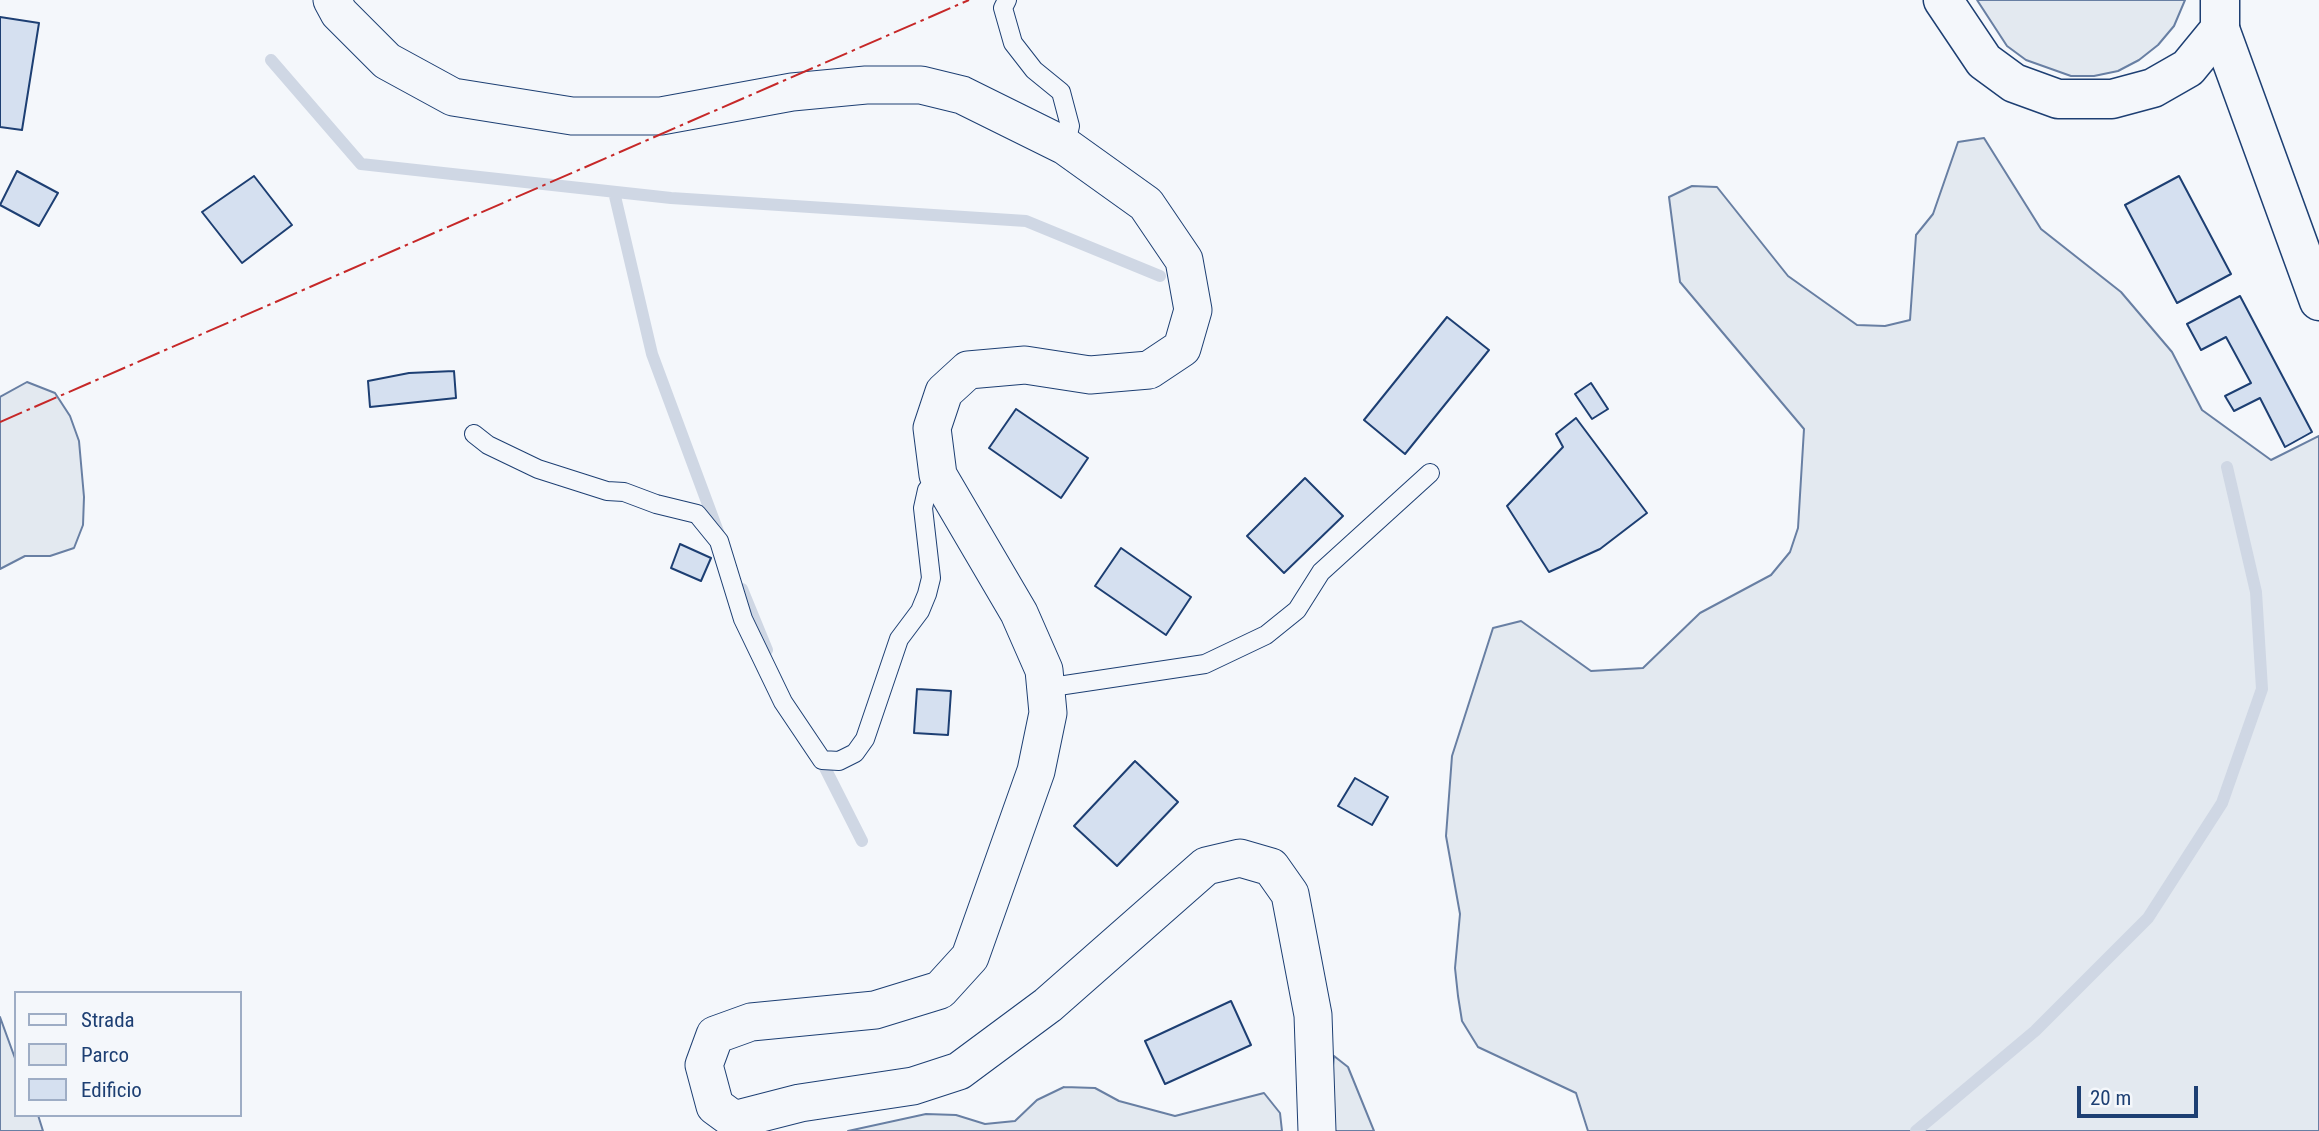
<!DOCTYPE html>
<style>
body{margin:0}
#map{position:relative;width:2319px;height:1131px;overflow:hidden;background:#f4f7fb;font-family:"Roboto Condensed",sans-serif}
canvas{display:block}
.legend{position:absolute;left:14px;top:991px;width:228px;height:126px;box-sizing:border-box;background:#f4f7fb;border:2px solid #9eadc5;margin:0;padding:9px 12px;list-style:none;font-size:21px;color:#1d3f73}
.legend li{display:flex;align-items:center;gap:14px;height:35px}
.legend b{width:35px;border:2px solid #9eadc5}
.scale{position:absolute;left:2077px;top:1086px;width:121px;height:32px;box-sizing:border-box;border:4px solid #1d3f73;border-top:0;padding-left:9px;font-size:21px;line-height:24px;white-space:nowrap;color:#1d3f73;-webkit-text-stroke:5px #f4f7fb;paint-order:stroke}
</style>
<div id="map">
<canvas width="2319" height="1131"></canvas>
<ul class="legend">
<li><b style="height:9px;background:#f4f7fb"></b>Strada</li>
<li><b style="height:19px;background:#e3e9f0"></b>Parco</li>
<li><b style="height:19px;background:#d5e0f0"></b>Edificio</li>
</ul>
<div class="scale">20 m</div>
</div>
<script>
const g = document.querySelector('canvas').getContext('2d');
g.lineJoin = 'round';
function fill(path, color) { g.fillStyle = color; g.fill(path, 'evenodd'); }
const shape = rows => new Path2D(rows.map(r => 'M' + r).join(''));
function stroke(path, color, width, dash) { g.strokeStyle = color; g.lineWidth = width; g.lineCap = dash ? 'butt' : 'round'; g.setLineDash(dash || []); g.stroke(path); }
const green = shape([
 [1977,0,2185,0,2174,26,2158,45,2139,60,2118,71,2094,76,2071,76,2026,60,2007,46,1977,0],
 [1984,138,2041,229,2121,292,2172,352,2202,410,2271,460,2319,436,2319,1131,1588,1131,1576,1093,1478,1047,1462,1021,1458,996,1455,968,1460,914,1446,836,1452,756,1493,628,1521,621,1591,671,1643,668,1700,613,1771,575,1790,552,1798,528,1804,429,1680,282,1669,197,1692,186,1717,187,1788,276,1857,325,1885,326,1910,320,1916,235,1933,214,1958,142,1984,138],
 [27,382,55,393,70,416,79,441,84,497,83,525,74,548,50,556,25,556,0,569,0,397,27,382],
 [0,1017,16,1061,16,1115,38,1115,43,1131,0,1131,0,1017],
 [1334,1056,1348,1067,1374,1131,1331,1131,1328,1112,1334,1056],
 [1064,1087,1095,1088,1119,1101,1175,1116,1264,1093,1280,1113,1282,1131,848,1131,926,1114,956,1115,985,1124,1015,1121,1037,1100,1064,1087]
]);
fill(green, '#e3e9f0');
stroke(green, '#687fa3', 2);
stroke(shape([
 [271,60,361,164,671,198,1026,221,1160,276],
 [614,192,652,354,720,537],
 [742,589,767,650],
 [818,754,862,841],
 [1916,1131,2035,1031,2148,918,2222,803,2262,689,2256,592,2227,467]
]), '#cfd7e4', 12);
const building = shape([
 [0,17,39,23,22,130,0,127,0,17],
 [17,171,58,193,39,226,0,205,17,171],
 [254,176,292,225,242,263,202,212,254,176],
 [2179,176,2231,274,2177,303,2125,205,2179,176],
 [2240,296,2312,432,2285,447,2260,398,2234,411,2225,396,2251,383,2226,337,2201,350,2187,324,2240,296],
 [1447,317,1489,350,1405,454,1364,420,1447,317],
 [454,371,456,398,370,407,368,381,409,373,454,371],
 [1591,383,1608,409,1592,419,1575,394,1591,383],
 [1016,409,1088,458,1061,498,989,448,1016,409],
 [1576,418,1647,513,1600,549,1549,572,1507,506,1563,447,1556,434,1576,418],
 [1305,478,1343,516,1284,573,1247,536,1305,478],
 [680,544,711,558,701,581,671,568,680,544],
 [1121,548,1191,597,1166,635,1095,586,1121,548],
 [917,689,951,691,948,735,914,733,917,689],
 [1135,761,1178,802,1117,866,1074,826,1135,761],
 [1355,778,1388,797,1372,825,1338,806,1355,778],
 [1231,1001,1251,1045,1165,1084,1145,1041,1231,1001]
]);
fill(building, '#d5e0f0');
stroke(building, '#1d3f73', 2);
const lane = shape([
 [1007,0,1003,8,1013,43,1034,70,1061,92,1070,126,1065,146],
 [474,434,488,445,538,469,607,491,624,492,656,504,697,514,719,541,743,619,783,702,822,760,839,761,855,753,865,739,899,639,920,611,927,594,931,578,923,508,927,490,938,475],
 [1045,688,1205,664,1266,635,1297,610,1321,572,1430,473]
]);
const street = shape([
 [332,0,339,13,387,61,453,97,572,116,661,116,792,92,866,85,921,85,962,95,1065,146,1146,204,1184,260,1193,310,1182,348,1149,370,1090,375,1025,365,968,370,944,392,932,428,938,475,1019,613,1044,670,1048,713,1036,771,970,957,940,990,875,1010,751,1022,715,1035,704,1065,715,1106,734,1120,800,1103,913,1086,959,1071,1048,1005,1206,866,1240,858,1271,867,1290,894,1313,1015,1317,1131]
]);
const secondary = shape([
 [2220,29,2319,301]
]);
const primary = shape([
 [1943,0,1984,61,2014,83,2058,99,2112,99,2153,88,2188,68,2220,29,2220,0]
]);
stroke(lane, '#1d3f73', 20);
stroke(street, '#1d3f73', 39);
stroke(secondary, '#1d3f73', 41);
stroke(primary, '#1d3f73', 41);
stroke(lane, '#f4f7fb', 18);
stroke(street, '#f4f7fb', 37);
stroke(secondary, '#f4f7fb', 38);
stroke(primary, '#f4f7fb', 38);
stroke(shape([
 [0,422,969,0]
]), '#c62828', 2, [24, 5, 3.5, 5]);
</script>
